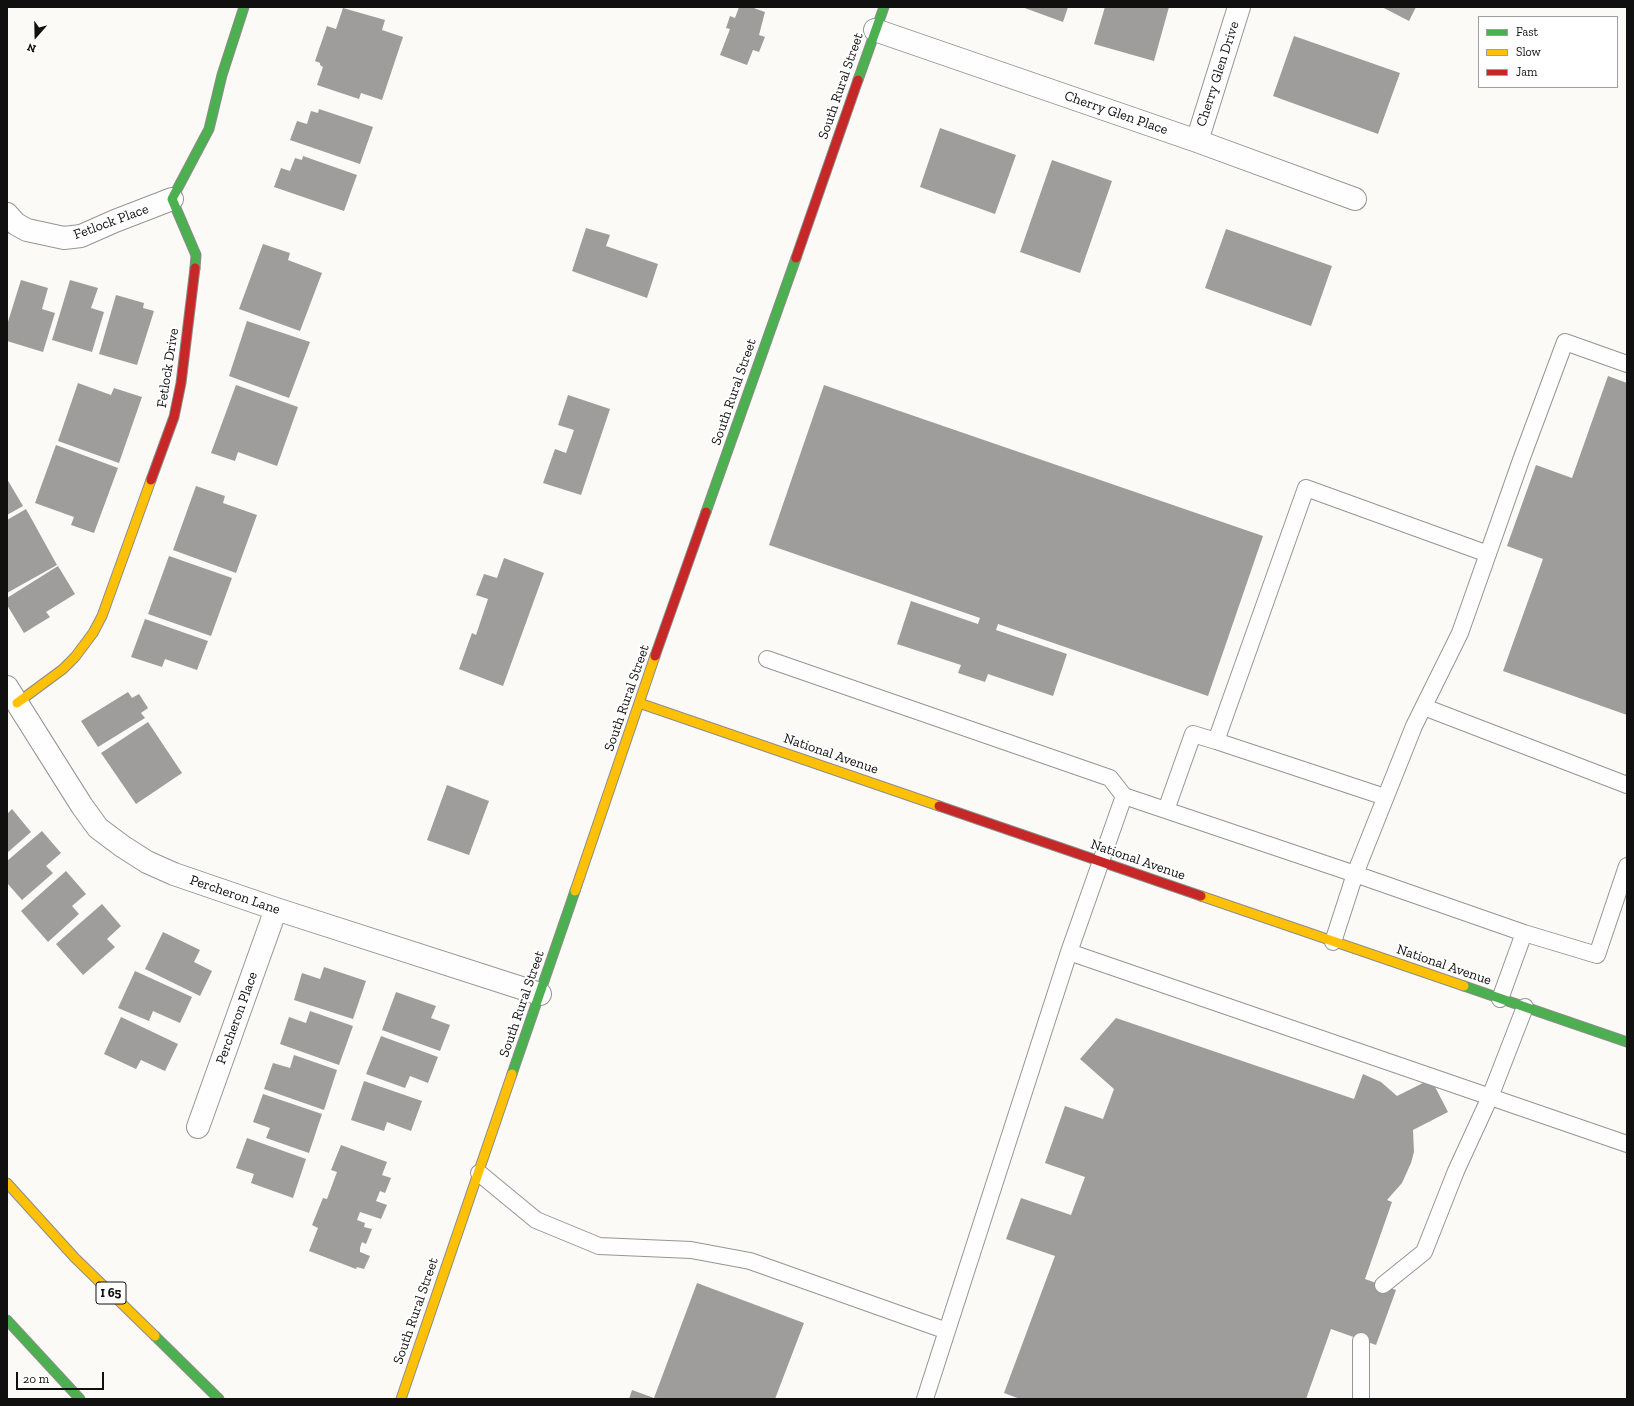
<!DOCTYPE html>
<style>
body{margin:0}
#map{position:relative;width:1634px;height:1406px;overflow:hidden;background:#fbfaf6;font-family:"Zilla Slab",serif}
canvas{display:block}
.frame{position:absolute;inset:0;border:8px solid #101010;pointer-events:none}
.legend{position:absolute;left:1478px;top:16px;width:140px;height:72px;box-sizing:border-box;background:#fff;border:1px solid #9f9f9f;margin:0;padding:5px 7px;list-style:none;font-size:12px;color:#101010}
.legend li{display:flex;align-items:center;gap:8px;height:20px}
.legend b{width:20px;border:1px solid #9f9f9f}
.north{position:absolute;left:16px;top:16px;width:40px;height:40px;-webkit-text-stroke:3px #fff;paint-order:stroke;rotate:200deg;font-size:11px;font-weight:700;line-height:16px;text-align:center;color:#101010}
.north::after{content:'';display:block;margin:auto;width:14px;height:18px;background:#101010;clip-path:polygon(50% 0,100% 100%,50% 72%,0 100%)}
.scale{position:absolute;left:16px;top:1372px;width:88px;height:18px;box-sizing:border-box;border:2px solid #101010;border-top:0;padding-left:5px;font-size:12px;line-height:14px;white-space:nowrap;color:#101010;-webkit-text-stroke:3px #fff;paint-order:stroke}
</style>
<div id="map">
<canvas width="1634" height="1406"></canvas>
<div class="frame"></div>
<ul class="legend">
<li><b style="height:5px;background:#4caf50"></b>Fast</li>
<li><b style="height:5px;background:#ffc107"></b>Slow</li>
<li><b style="height:5px;background:#c62828"></b>Jam</li>
</ul>
<div class="north">N</div>
<div class="scale">20 m</div>
</div>
<script>
const g = document.querySelector('canvas').getContext('2d');
g.lineJoin = 'round';
function fill(path, color) { g.fillStyle = color; g.fill(path, 'evenodd'); }
const shape = rows => new Path2D(rows.map(r => 'M' + r).join(''));
function stroke(path, color, width, dash) { g.strokeStyle = color; g.lineWidth = width; g.lineCap = dash ? 'butt' : 'round'; g.setLineDash(dash || []); g.stroke(path); }
function drawText(font, color, halo, rows, align = 'center') {
  g.font = font + ' "Zilla Slab",serif'; g.lineWidth = 4; g.setLineDash([]); g.textBaseline = 'middle'; g.strokeStyle = halo; g.fillStyle = color; for (const [text, x, y, turn = 0] of rows) {
    g.save(); g.translate(x, y); g.rotate((+turn || 0) * Math.PI / 180); g.textAlign = isNaN(turn) ? turn : align; if (halo) g.strokeText(text, 0, 0); g.fillText(text, 0, 0); g.restore();
  }
}
fill(shape([
 [739,7,751,7,765,12,759,35,765,37,759,52,753,50,747,65,720,55,730,29,726,28,730,16,735,18],
 [1022,7,1068,7,1063,22],
 [1105,7,1169,7,1154,61,1094,44],
 [1382,7,1416,7,1409,21],
 [343,8,385,20,382,30,403,37,382,100,361,93,359,99,317,85,323,67,320,65,320,63,315,61,327,26,336,29],
 [1294,36,1400,73,1378,134,1273,96],
 [319,109,373,127,360,164,290,140,297,121,307,124,311,111,318,113],
 [940,128,1016,155,995,214,920,187],
 [303,156,357,175,344,211,274,187,281,168,290,171,295,158,302,160],
 [1052,160,1112,181,1080,273,1020,252],
 [586,228,610,235,606,246,658,264,647,298,572,271],
 [1226,229,1332,266,1311,326,1205,288],
 [263,244,290,253,288,260,322,273,300,331,239,309],
 [21,280,48,288,42,309,55,313,43,352,7,341,7,325],
 [70,280,98,288,91,308,104,312,92,352,52,340],
 [116,295,144,303,143,308,154,311,137,365,99,354],
 [247,321,310,342,289,398,229,376],
 [1608,376,1627,383,1627,715,1503,671,1543,559,1507,546,1536,465,1572,478],
 [78,383,111,395,114,388,142,397,119,463,58,441],
 [236,385,298,407,277,466,238,452,235,461,211,453],
 [824,385,1263,536,1208,696,998,624,996,630,1067,654,1053,696,988,674,985,682,958,673,961,665,897,644,911,601,978,624,980,618,769,545],
 [568,395,610,409,581,495,543,483,555,449,566,453,574,430,558,425],
 [56,445,118,468,94,533,71,525,74,517,35,503],
 [7,479,23,506,7,515],
 [196,486,225,496,223,503,257,515,236,573,173,550],
 [26,509,57,565,7,593,7,520],
 [169,556,232,578,211,636,148,614],
 [504,558,544,573,503,686,459,669,472,633,476,635,488,599,476,595,484,574,497,578],
 [58,566,75,594,46,612,50,617,24,633,7,605,7,598],
 [145,619,208,641,197,670,165,659,162,667,131,657],
 [128,692,132,698,139,694,148,708,141,713,145,718,98,747,81,721],
 [148,722,182,773,136,804,101,753],
 [447,785,489,801,469,855,427,840],
 [12,809,31,832,7,853,7,814],
 [42,831,61,853,46,866,53,873,22,900,7,883,7,861],
 [66,871,86,894,72,906,79,914,48,942,21,911],
 [102,904,121,926,107,939,115,947,83,975,56,944],
 [163,932,200,950,194,962,212,971,200,996,145,969],
 [324,967,366,981,353,1019,294,1000,302,973,320,979],
 [135,971,192,997,180,1023,153,1011,149,1021,118,1008],
 [396,992,436,1006,431,1018,450,1025,440,1051,382,1030],
 [310,1011,353,1026,339,1065,280,1044,289,1017,306,1023],
 [121,1017,178,1044,165,1071,141,1060,136,1069,104,1054],
 [1116,1018,1354,1099,1363,1074,1381,1082,1397,1096,1431,1079,1448,1112,1413,1130,1414,1152,1411,1163,1402,1183,1387,1200,1392,1202,1365,1279,1396,1290,1376,1345,1331,1329,1306,1399,1020,1399,1004,1393,1055,1256,1006,1239,1021,1198,1071,1215,1085,1177,1045,1163,1065,1106,1103,1119,1114,1089,1080,1059],
 [381,1036,438,1057,428,1083,410,1076,405,1088,366,1074],
 [294,1055,337,1070,324,1110,264,1089,273,1063,290,1068],
 [364,1081,422,1101,411,1131,387,1122,384,1131,351,1120],
 [263,1094,322,1114,309,1153,266,1138,270,1128,253,1122],
 [247,1138,306,1159,293,1198,251,1183,254,1174,236,1168],
 [341,1145,387,1162,382,1175,391,1178,385,1193,380,1191,376,1201,387,1205,381,1219,360,1212,357,1220,365,1223,364,1227,372,1229,366,1244,362,1242,360,1248,360,1252,370,1256,364,1269,357,1267,356,1269,309,1251,318,1228,312,1225,323,1198,327,1199,337,1172,331,1170],
 [697,1283,804,1323,775,1399,629,1399,632,1390,654,1398]
]), '#9f9d9b');
const lane = shape([
 [1627,364,1565,342,1521,460,1460,633,1414,726,1355,874,1524,933,1597,955,1627,866],
 [767,659,1110,778,1124,796],
 [1424,707,1627,785],
 [1216,741,1385,797],
 [1166,810,1193,734,1216,741,1306,488,1488,554],
 [1069,952,1627,1144],
 [1500,999,1524,933],
 [479,1173,536,1220,599,1246,691,1250,750,1261,947,1331],
 [1383,1285,1424,1252,1456,1171,1490,1097,1525,1007],
 [1361,1341,1361,1399],
 [925,1399,1069,952,1124,796,1355,874,1333,942]
]);
const street = shape([
 [875,30,1197,141,1355,199],
 [1197,141,1239,7],
 [7,214,16,224,27,230,64,238,81,236,115,221,172,199],
 [7,687,82,806,98,828,122,846,147,862,174,874,276,909,540,994],
 [198,1127,276,909]
]);
const fast = shape([
 [858,80,884,7],
 [195,268,196,255,172,199,209,129,222,75,244,7],
 [706,512,796,258],
 [1464,986,1627,1042],
 [512,1074,575,891],
 [7,1320,80,1399],
 [155,1336,219,1399]
]);
const slow = shape([
 [17,703,63,669,75,657,93,633,102,616,151,480],
 [639,703,939,806],
 [575,891,655,656],
 [1201,896,1464,986],
 [7,1183,75,1258,155,1336],
 [401,1399,512,1074]
]);
const jam = shape([
 [796,258,858,80],
 [151,480,174,417,181,383,195,268],
 [655,656,706,512],
 [939,806,1201,896]
]);
stroke(lane, '#969594', 18);
stroke(street, '#969594', 24);
stroke(fast, '#8c8c8a', 11);
stroke(slow, '#8c8c8a', 11);
stroke(jam, '#8c8c8a', 11);
stroke(lane, '#fefefe', 16);
stroke(street, '#fefefe', 22);
stroke(fast, '#4caf50', 9);
stroke(slow, '#ffc107', 9);
stroke(jam, '#c62828', 9);
for (const [x, y, w] of [
 [111,1293,30]
]) { const box = new Path2D(); box.roundRect(x - w / 2, y - 11, w, 22, 3); g.fillStyle = '#fff'; g.fill(box); stroke(box, '#101010', 1); }
drawText('bold 13px', '#101010', null, [
 ["I 65",111,1293]
]);
drawText('14px', '#101010', '#fff', [
 ["Cherry Glen Drive",1218,74,-72],
 ["South Rural Street",841,86,-71],
 ["Cherry Glen Place",1116,113,19],
 ["Fetlock Place",111,222,-20],
 ["Fetlock Drive",168,368,-81],
 ["South Rural Street",734,392,-71],
 ["South Rural Street",627,698,-71],
 ["National Avenue",831,754,19],
 ["National Avenue",1138,860,19],
 ["Percheron Lane",235,895,19],
 ["National Avenue",1444,965,19],
 ["South Rural Street",522,1004,-71],
 ["Percheron Place",237,1018,-70],
 ["South Rural Street",416,1311,-71]
]);
</script>
